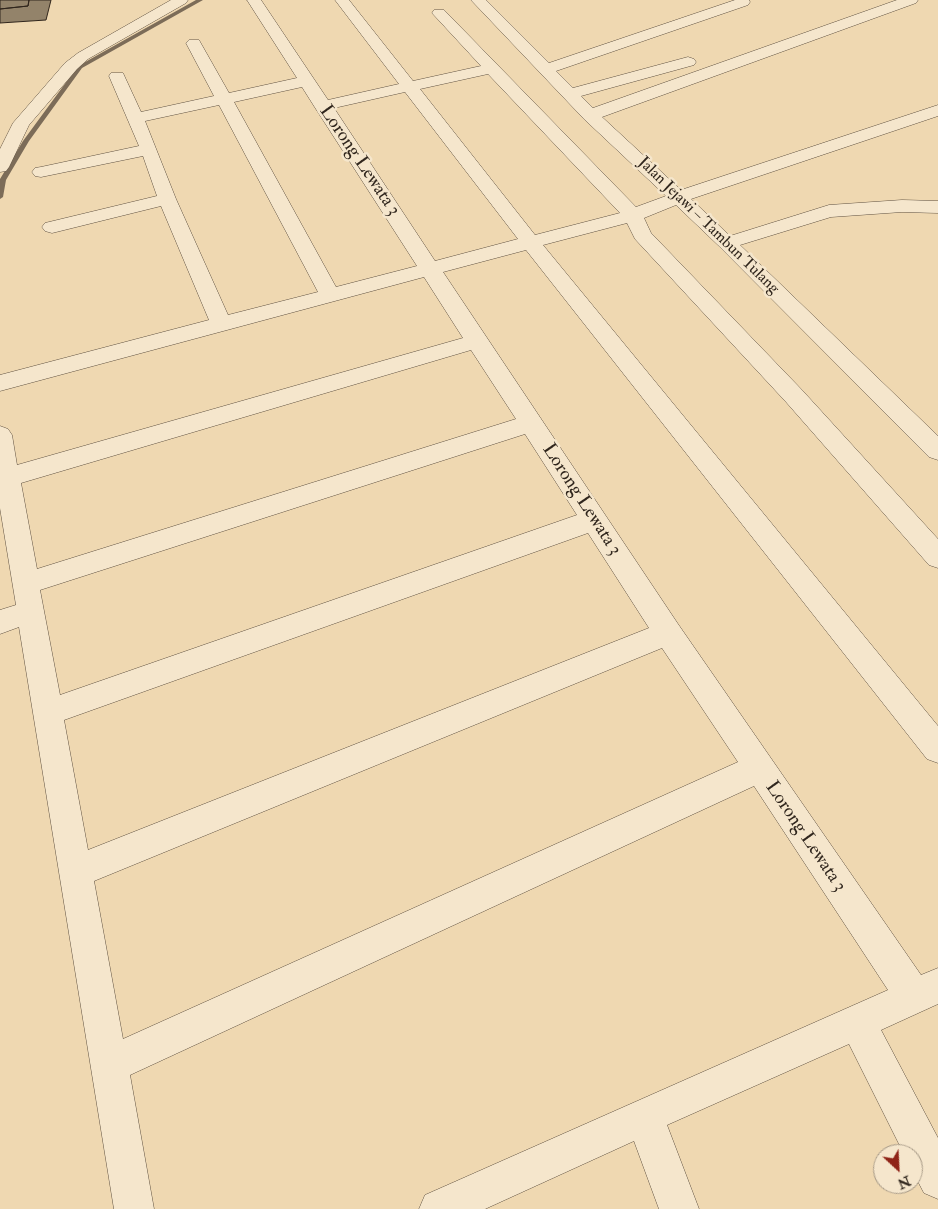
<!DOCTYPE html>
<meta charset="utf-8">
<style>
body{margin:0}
#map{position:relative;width:938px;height:1209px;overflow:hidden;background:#efd8b1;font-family:"IM FELL Double Pica",serif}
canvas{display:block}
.north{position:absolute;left:873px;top:1144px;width:50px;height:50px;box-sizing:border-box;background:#f5e6cc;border:1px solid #a69986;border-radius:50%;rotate:155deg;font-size:14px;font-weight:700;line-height:20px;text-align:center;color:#30261d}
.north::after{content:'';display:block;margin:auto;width:18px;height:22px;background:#8f2418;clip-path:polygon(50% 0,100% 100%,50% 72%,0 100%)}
</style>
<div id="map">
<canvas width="938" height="1209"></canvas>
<div class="north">N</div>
</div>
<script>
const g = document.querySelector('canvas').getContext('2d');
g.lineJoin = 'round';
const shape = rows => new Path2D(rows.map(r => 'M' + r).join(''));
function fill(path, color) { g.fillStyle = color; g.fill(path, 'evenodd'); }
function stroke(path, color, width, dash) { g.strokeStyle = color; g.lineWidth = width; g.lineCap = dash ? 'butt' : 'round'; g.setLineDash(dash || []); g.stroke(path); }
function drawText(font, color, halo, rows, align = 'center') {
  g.font = font + ' "IM FELL Double Pica",serif'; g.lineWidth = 5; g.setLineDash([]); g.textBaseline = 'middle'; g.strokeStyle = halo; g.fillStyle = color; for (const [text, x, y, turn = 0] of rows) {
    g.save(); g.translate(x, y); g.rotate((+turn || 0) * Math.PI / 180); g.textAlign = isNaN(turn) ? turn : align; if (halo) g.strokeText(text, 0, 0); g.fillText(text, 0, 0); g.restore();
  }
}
fill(shape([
 [196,0,203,0,82,68,29,141,6,180,3,197,0,199,0,179,23,141,78,66,196,0]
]), '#7c6c58');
const building = shape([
 [0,0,29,0,28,6,0,9,0,0],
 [29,0,51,0,46,20,0,23,0,9,28,6,29,0]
]);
fill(building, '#93836a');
stroke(building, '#30261d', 1);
const minor = shape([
 [171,0,188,0,186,3,88,59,77,69,29,125,9,167,6,171,0,172,0,149,13,123,65,63,78,53,171,0],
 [247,0,261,0,328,100,399,84,335,0,349,0,413,81,481,66,432,13,434,10,444,10,636,207,666,196,584,119,471,0,486,0,549,63,735,0,749,0,750,2,748,5,556,71,573,88,688,57,694,59,696,62,694,65,581,96,593,108,897,0,918,0,916,3,602,117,681,190,938,105,938,116,691,199,730,236,829,205,902,200,938,201,938,213,902,212,831,217,740,245,938,436,938,460,929,457,720,247,676,205,644,218,651,233,802,390,938,539,938,568,929,565,786,402,635,239,627,223,543,245,938,726,938,763,927,759,526,250,443,272,678,624,921,975,938,968,938,1004,881,1030,938,1138,938,1199,924,1193,913,1172,913,1154,904,1154,849,1044,667,1125,699,1209,659,1209,634,1141,485,1209,419,1209,425,1195,888,990,754,786,130,1075,154,1209,114,1209,19,627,0,634,0,610,16,605,0,508,0,426,8,429,12,435,17,465,463,338,424,277,0,391,0,375,209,320,161,206,52,233,45,231,42,227,45,223,157,196,143,156,41,177,35,176,32,172,35,168,41,167,139,146,109,76,111,73,123,73,141,112,214,96,186,43,189,40,199,40,229,93,297,78,247,0],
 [488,74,620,213,535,235,420,89,488,74],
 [302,87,314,106,417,266,336,287,234,102,302,87],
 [405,92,518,239,435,261,334,108,405,92],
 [219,105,318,292,228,315,176,199,145,121,219,105],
 [471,350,516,419,37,569,21,483,471,350],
 [525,434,577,515,60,695,40,590,525,434],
 [588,533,649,628,88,850,64,720,588,533],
 [662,648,738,762,123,1039,94,881,662,648]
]);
stroke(minor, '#605242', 1);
fill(minor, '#f5e6cc');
drawText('16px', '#30261d', '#f5e6cc', [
 ["Jalan Jejawi – Tambun Tulang",708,226,44]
]);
drawText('19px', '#30261d', '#f5e6cc', [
 ["Lorong Lewata 3",359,161,56],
 ["Lorong Lewata 3",581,500,57],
 ["Lorong Lewata 3",805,837,56]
]);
</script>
